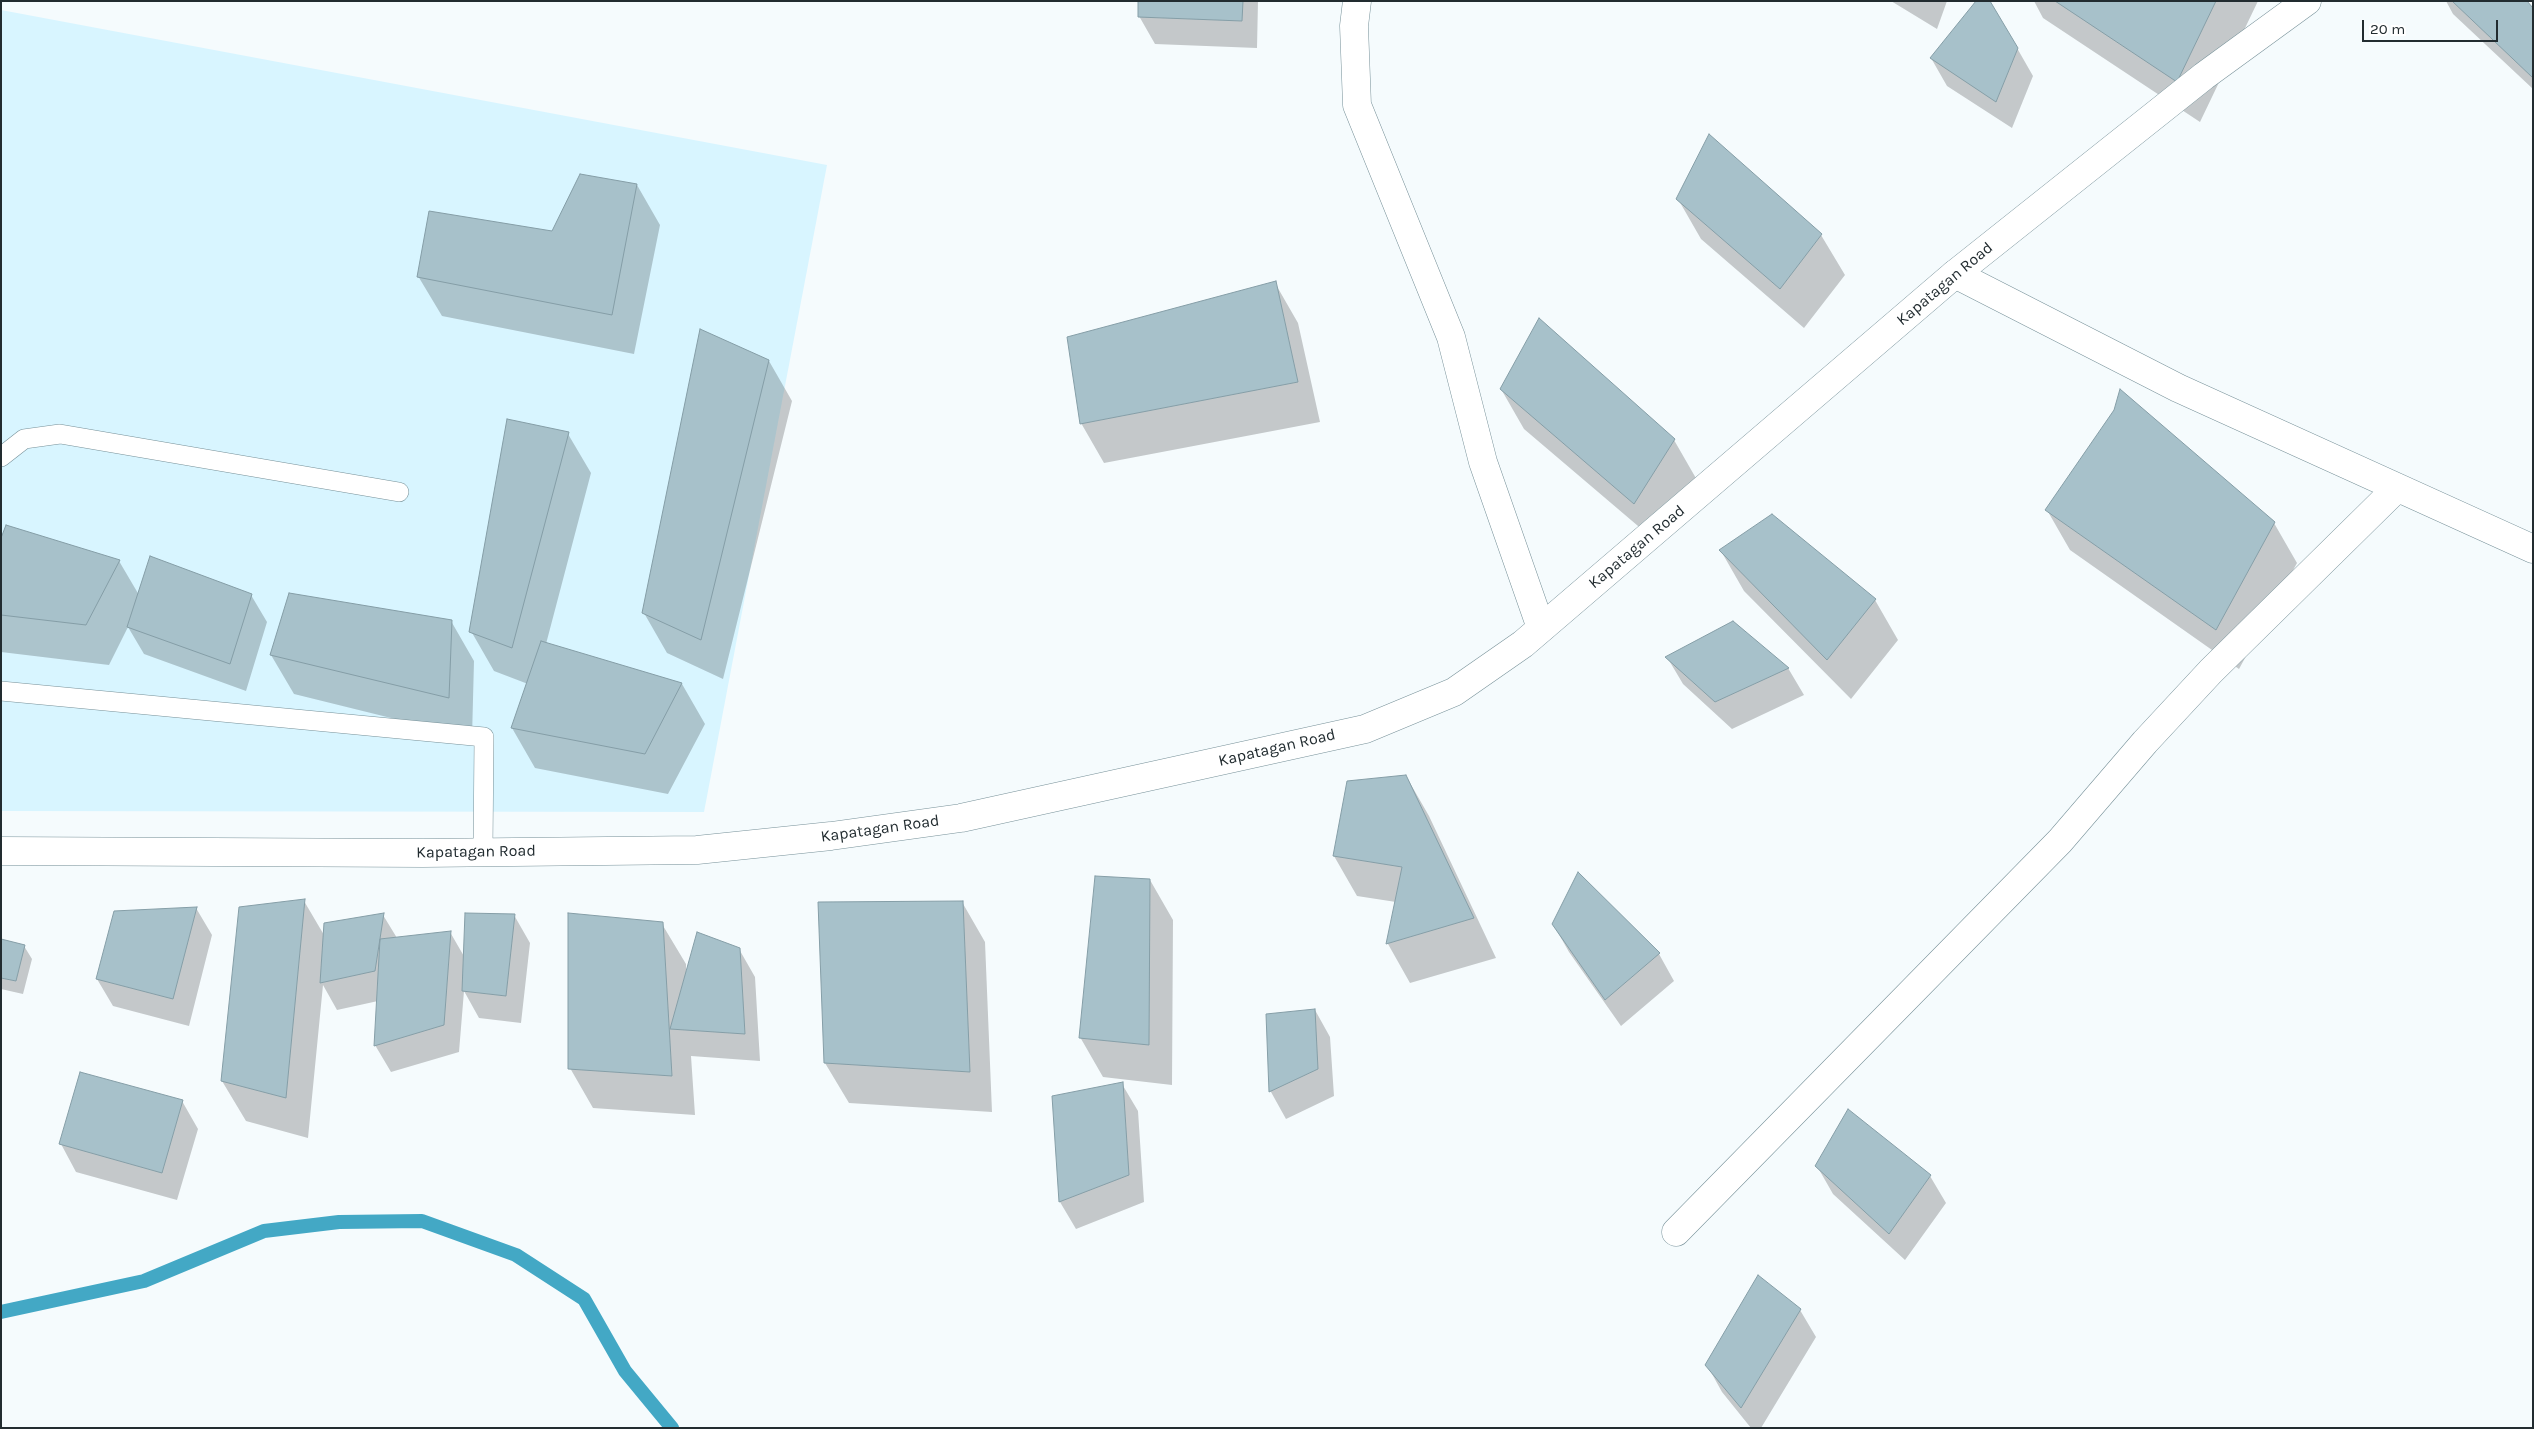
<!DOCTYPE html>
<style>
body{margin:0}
#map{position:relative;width:2534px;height:1429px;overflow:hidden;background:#f5fbfd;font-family:Karla,sans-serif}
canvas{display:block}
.frame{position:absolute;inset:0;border:2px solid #222c30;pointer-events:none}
.scale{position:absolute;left:2362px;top:20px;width:136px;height:22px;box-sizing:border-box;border:2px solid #222c30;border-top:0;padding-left:6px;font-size:15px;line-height:18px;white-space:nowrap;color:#222c30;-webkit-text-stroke:4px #fff;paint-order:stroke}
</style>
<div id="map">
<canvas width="2534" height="1429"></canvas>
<div class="frame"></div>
<div class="scale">20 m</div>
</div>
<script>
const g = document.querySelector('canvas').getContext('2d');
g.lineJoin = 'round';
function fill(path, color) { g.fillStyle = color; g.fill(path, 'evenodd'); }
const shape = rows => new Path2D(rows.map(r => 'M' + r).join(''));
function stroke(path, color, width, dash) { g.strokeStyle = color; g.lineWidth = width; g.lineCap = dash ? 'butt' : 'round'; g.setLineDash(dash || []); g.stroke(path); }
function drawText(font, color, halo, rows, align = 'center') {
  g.font = font + ' Karla,sans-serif'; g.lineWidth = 5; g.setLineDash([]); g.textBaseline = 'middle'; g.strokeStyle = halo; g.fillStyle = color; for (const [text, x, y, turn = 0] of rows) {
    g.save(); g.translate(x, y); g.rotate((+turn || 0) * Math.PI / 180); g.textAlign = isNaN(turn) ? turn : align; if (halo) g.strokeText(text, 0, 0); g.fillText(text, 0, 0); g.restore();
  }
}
fill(shape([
 [1,10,827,165,704,812,1,811]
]), '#d8f5ff');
fill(shape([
 [1139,1,1258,1,1257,48,1155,44,1139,16],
 [1891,1,1947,1,1937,29],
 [2034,1,2258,1,2200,122,2043,18],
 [2446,1,2525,1,2533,10,2533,89,2453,14],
 [2017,48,2033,76,2012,128,1947,86,1931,58],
 [1709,136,1821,235,1845,275,1804,328,1701,239,1678,199],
 [637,185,660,225,634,354,442,316,418,276,553,232],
 [1275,283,1298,323,1320,422,1104,463,1081,423],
 [769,361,792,401,723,679,667,653,644,613],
 [1501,389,1674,440,1697,480,1658,543,1524,429],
 [568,434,591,473,546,644,682,684,705,724,668,794,535,768,512,728,528,684,494,671,471,631],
 [2047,510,2274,523,2297,563,2239,669,2070,550],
 [1,542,119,561,139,595,251,595,267,622,246,691,144,654,128,627,109,665,1,652],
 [1721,551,1875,600,1898,640,1851,699,1744,591],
 [451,621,474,661,472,738,294,694,271,655],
 [1667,657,1788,668,1804,695,1732,729,1683,684],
 [1406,776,1429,816,1496,958,1410,983,1388,944,1396,902,1357,896,1334,856],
 [1150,880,1173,920,1172,1085,1103,1077,1080,1037],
 [304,901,324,935,383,915,397,938,450,932,465,958,514,915,530,943,521,1023,479,1018,464,991,459,1052,391,1072,375,1045,378,1001,337,1010,323,985,308,1138,246,1121,222,1081],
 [962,902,985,942,992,1112,849,1103,825,1063,820,904],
 [196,908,212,935,189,1026,113,1006,97,979],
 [662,924,686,964,686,973,739,949,755,977,760,1061,691,1056,695,1115,593,1108,570,1068],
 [1553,924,1659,954,1674,981,1621,1026,1569,952],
 [1,941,24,946,32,959,23,994,1,989],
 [1315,1010,1330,1037,1334,1096,1286,1119,1271,1092,1267,1015],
 [1122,1084,1138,1111,1144,1202,1076,1229,1060,1202,1053,1097],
 [182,1101,198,1129,177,1200,76,1172,61,1144],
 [1817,1166,1930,1176,1946,1203,1905,1260,1833,1194],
 [1800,1310,1816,1337,1761,1428,1751,1428,1722,1392,1707,1365]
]), '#0003');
stroke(shape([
 [1,1312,144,1281,264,1231,339,1222,422,1221,516,1255,584,1299,625,1371,672,1428]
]), '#43a8c5', 14);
const building = shape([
 [1138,1,1243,1,1242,21,1138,17,1138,1],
 [1976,1,1990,1,2018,48,1996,102,1930,58,1976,1],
 [2055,1,2216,1,2177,82,2055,1],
 [2452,1,2527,1,2533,8,2533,78,2452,1],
 [1709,134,1822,234,1780,289,1676,199,1709,134],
 [580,174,637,184,612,315,417,277,429,211,552,231,580,174],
 [1276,281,1298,382,1080,424,1067,337,1276,281],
 [1539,318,1675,439,1634,504,1500,389,1539,318],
 [700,329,769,360,701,640,642,613,700,329],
 [2120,389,2275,522,2216,630,2045,510,2114,410,2120,389],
 [507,419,569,432,512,648,469,632,507,419],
 [1772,514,1876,599,1827,660,1719,550,1772,514],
 [6,525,120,560,86,625,1,615,1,538,6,525],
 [150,556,252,594,230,664,127,627,150,556],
 [289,593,452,620,449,698,270,655,289,593],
 [1733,621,1789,668,1715,702,1665,657,1733,621],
 [541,641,682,683,645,754,511,728,541,641],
 [1406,775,1474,918,1386,944,1402,867,1333,856,1347,781,1406,775],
 [1578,872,1660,953,1605,1000,1552,924,1578,872],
 [1095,876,1150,879,1149,1045,1079,1038,1095,876],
 [305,899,286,1098,221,1081,239,907,305,899],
 [963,901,970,1072,824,1063,818,902,963,901],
 [197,907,173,999,96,979,114,911,197,907],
 [384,913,375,971,320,983,324,923,384,913],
 [465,913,515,914,506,996,462,991,465,913],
 [568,913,663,922,672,1076,568,1069,568,913],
 [451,931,444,1025,374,1046,380,939,451,931],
 [697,932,740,948,745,1034,670,1029,697,932],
 [1,939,25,945,16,981,1,978,1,939],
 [1315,1009,1318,1069,1269,1092,1266,1014,1315,1009],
 [80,1072,183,1100,162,1173,59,1144,80,1072],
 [1123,1082,1129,1175,1059,1202,1052,1096,1123,1082],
 [1848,1109,1931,1175,1889,1234,1815,1166,1848,1109],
 [1758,1275,1801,1309,1741,1408,1705,1365,1758,1275]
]);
fill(building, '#a7c1ca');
stroke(building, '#859ea7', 1);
const lane = shape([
 [1,457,24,439,60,434,399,492],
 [1,691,484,737,483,852]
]);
const street = shape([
 [1357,1,1354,26,1357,105,1451,337,1483,462,1541,628],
 [1955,274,2178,388,2533,549],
 [1676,1232,2060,841,2145,742,2211,671,2397,488]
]);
const secondary = shape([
 [1,851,423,853,697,850,831,836,961,818,1365,729,1454,692,1523,644,1955,274,2204,76,2307,1]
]);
stroke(lane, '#779199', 20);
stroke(street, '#779199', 29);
stroke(secondary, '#779199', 29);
stroke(lane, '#fff', 19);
stroke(street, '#fff', 28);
stroke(secondary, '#fff', 28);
drawText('16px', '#222c30', '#fff', [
 ["Kapatagan Road",1945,284,-40],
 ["Kapatagan Road",1637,547,-40],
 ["Kapatagan Road",1277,748,-13],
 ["Kapatagan Road",880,829,-8],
 ["Kapatagan Road",476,852,-1]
]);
</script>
